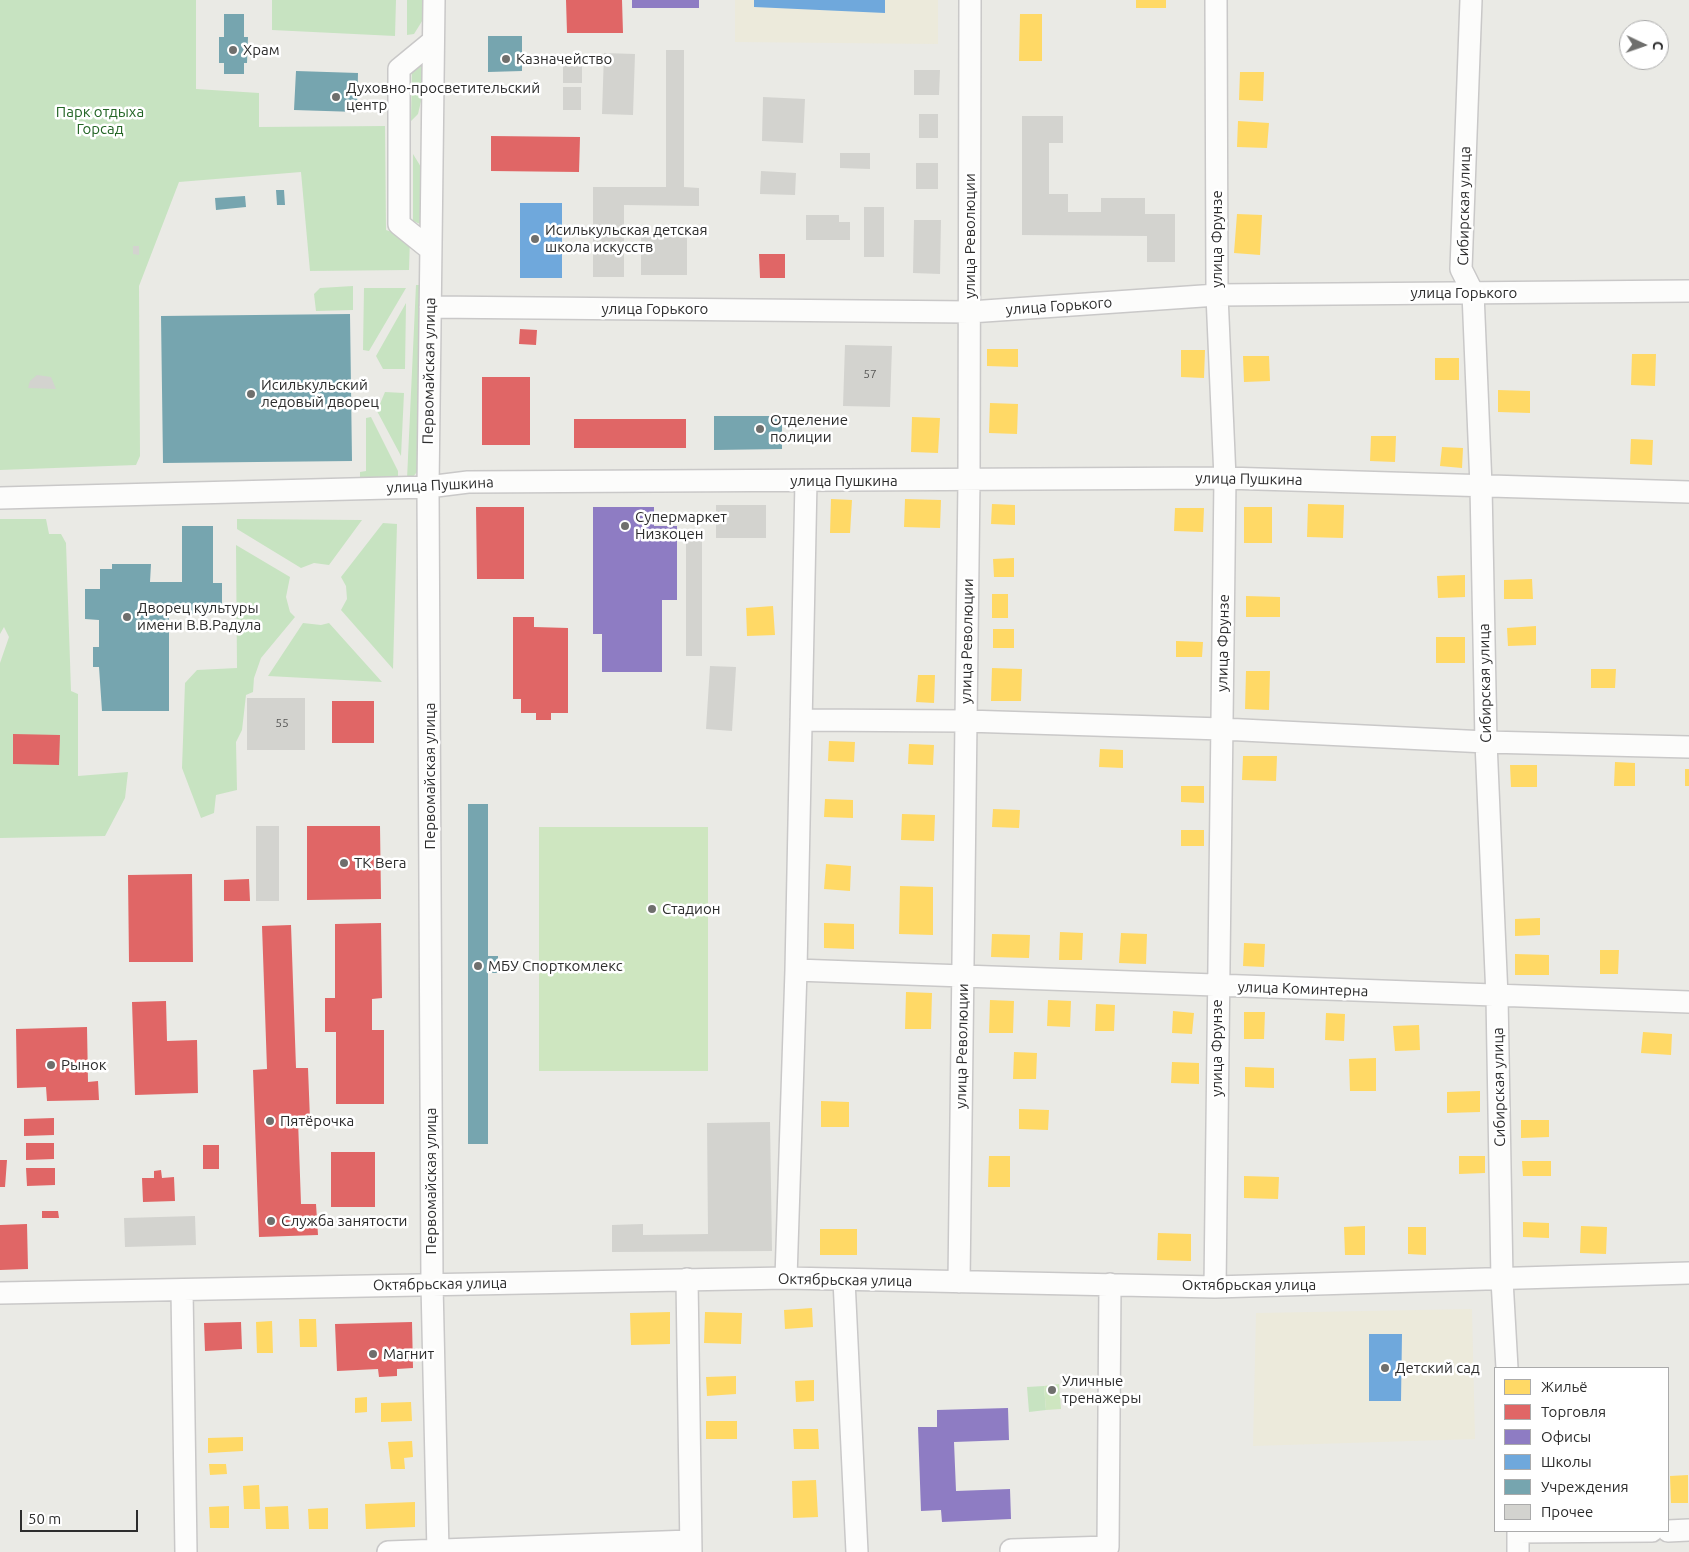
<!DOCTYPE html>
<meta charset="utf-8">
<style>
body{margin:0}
#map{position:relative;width:1689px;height:1552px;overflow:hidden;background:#eaeae5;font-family:Ubuntu,sans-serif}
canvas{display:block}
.legend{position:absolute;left:1494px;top:1367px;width:175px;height:165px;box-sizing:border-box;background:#fff;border:1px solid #ababab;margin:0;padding:6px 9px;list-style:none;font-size:15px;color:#2d2d2d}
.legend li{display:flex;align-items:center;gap:10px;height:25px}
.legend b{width:25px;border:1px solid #ababab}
.north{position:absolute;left:1619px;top:20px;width:50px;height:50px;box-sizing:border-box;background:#fff;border:1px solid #ababab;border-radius:50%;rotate:93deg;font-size:14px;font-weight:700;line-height:20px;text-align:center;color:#2d2d2d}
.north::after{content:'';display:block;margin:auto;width:18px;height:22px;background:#6f6f6d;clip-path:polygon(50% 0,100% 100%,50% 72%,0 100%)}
.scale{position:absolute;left:20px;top:1510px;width:118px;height:22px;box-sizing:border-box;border:2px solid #2d2d2d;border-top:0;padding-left:6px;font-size:15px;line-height:18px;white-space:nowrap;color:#2d2d2d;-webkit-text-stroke:4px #fff;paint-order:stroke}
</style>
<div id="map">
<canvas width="1689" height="1552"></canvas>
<ul class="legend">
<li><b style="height:14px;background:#ffd966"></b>Жильё</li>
<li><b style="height:14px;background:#e06666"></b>Торговля</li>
<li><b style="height:14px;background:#8e7cc3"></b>Офисы</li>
<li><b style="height:14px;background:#6fa8dc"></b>Школы</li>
<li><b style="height:14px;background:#76a5af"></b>Учреждения</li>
<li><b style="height:14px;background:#d3d3cf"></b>Прочее</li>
</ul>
<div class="north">С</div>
<div class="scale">50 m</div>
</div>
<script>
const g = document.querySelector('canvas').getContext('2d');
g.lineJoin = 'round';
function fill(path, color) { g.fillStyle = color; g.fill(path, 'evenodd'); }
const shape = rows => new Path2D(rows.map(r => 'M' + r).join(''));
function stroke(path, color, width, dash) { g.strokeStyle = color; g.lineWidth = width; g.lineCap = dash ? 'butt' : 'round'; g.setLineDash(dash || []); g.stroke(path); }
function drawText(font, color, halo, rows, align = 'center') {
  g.font = font + ' Ubuntu,sans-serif'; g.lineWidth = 5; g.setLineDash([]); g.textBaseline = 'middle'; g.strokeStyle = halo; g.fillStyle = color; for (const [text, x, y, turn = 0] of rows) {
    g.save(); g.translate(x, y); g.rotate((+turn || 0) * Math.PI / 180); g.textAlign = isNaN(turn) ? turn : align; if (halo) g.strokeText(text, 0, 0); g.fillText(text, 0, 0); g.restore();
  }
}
fill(shape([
 [735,0,938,0,938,44,735,42],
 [1472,1309,1475,1439,1253,1446,1256,1313]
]), '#eceadb');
fill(shape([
 [0,0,196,0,196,89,259,93,259,127,385,126,386,230,410,238,409,270,310,271,301,172,179,182,139,286,140,456,136,465,0,470],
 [272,0,396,0,395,36,272,30],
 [407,0,423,0,424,18,414,34,407,35],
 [423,62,422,97,418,114,411,121,412,63],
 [413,154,421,167,425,226,413,221],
 [416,285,422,285,421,467,412,478,407,479],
 [353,286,353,310,316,311,314,294,320,288],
 [364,288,406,288,369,351,363,350],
 [406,303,405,369,383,369,376,356],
 [385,392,404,393,401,456,377,411],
 [371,417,398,471,398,480,360,482,360,472,366,471,366,418],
 [0,519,46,519,49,534,61,534,66,543,71,691,78,694,78,776,128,772,125,798,105,836,0,838,0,663,9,637,4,627,0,634],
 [237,519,362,520,329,565,314,563,301,568,237,529],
 [383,523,397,524,393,669,341,610,347,599,346,586,341,577],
 [236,545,290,577,286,597,290,612,295,617,261,658,254,678,253,692,246,695,242,730,236,742,237,790,216,795,214,813,201,818,182,768,185,683,197,670,237,668],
 [303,623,321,625,329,623,382,682,268,676],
 [1044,1386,1046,1410,1029,1412,1027,1387]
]), '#c7e3c1');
fill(shape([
 [539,827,708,827,708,1071,539,1071],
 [1059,1384,1061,1409,1046,1410,1044,1386]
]), '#cee6c0');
fill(shape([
 [1136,0,1166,0,1166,8,1136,8],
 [1020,14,1042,14,1042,61,1019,61],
 [1240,72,1264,72,1263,101,1239,100],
 [1238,121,1269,123,1267,148,1237,147],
 [1237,214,1262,215,1260,255,1234,253],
 [987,349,1018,349,1018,367,987,366],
 [1181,350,1205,350,1204,378,1181,377],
 [1632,354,1656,354,1655,386,1631,385],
 [1243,356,1269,356,1270,381,1244,382],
 [1435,358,1459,358,1459,380,1435,380],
 [1498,390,1530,391,1530,413,1498,412],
 [990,403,1018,404,1017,434,989,433],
 [912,417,940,418,938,453,911,452],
 [1371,436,1396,436,1395,462,1370,461],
 [1631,439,1653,440,1652,465,1630,464],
 [1442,447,1463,448,1462,468,1440,466],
 [831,499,852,500,850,533,830,533],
 [905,499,941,500,940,528,904,527],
 [992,504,1015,505,1015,525,991,524],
 [1308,504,1344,505,1343,538,1307,537],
 [1244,507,1272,507,1272,543,1244,543],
 [1175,508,1204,508,1203,532,1174,531],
 [1014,558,1014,577,994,577,993,559],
 [1465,575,1465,597,1438,598,1437,576],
 [1532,579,1533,599,1504,599,1504,580],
 [992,594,1008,594,1008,618,992,618],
 [1246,596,1280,597,1280,617,1246,617],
 [773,606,775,635,747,636,746,608],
 [1536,626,1536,645,1508,646,1507,628],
 [993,629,1014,629,1014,648,993,648],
 [1436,637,1465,637,1465,663,1436,663],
 [1176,641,1203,642,1202,657,1176,657],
 [992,668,1022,669,1021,701,991,701],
 [1591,669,1616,669,1615,688,1591,688],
 [1246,671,1270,671,1269,710,1245,709],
 [918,675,935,675,934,703,916,702],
 [829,741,855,742,854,762,828,761],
 [909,744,934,745,933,765,908,764],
 [1100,749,1123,750,1123,768,1099,767],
 [1243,756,1277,756,1276,781,1242,780],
 [1615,762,1635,763,1635,786,1614,786],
 [1510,765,1537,765,1537,787,1511,787],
 [1685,769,1689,769,1689,786,1685,786],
 [1181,786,1204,786,1204,803,1181,802],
 [825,799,853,800,853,818,824,817],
 [993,809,1020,810,1019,828,992,827],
 [902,814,935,815,934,841,901,840],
 [1181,830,1204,830,1204,846,1181,846],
 [826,864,851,866,850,891,824,889],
 [900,886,933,887,933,935,899,934],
 [1540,918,1540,935,1515,936,1515,919],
 [824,923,854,924,854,949,824,948],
 [1060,932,1083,933,1082,960,1059,960],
 [1121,933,1147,934,1146,964,1119,963],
 [992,934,1030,935,1029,958,991,957],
 [1244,943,1265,944,1264,967,1243,966],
 [1600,950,1619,950,1618,974,1600,974],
 [1515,954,1549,955,1549,975,1515,975],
 [906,992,932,993,931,1029,905,1029],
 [990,1000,1014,1001,1013,1033,989,1033],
 [1048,1000,1071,1001,1070,1027,1047,1026],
 [1096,1004,1115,1005,1114,1031,1095,1031],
 [1173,1011,1194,1013,1192,1034,1172,1033],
 [1244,1012,1265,1012,1264,1039,1244,1039],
 [1326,1013,1345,1014,1344,1041,1325,1040],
 [1419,1025,1420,1050,1395,1051,1393,1026],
 [1643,1032,1672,1034,1671,1055,1641,1053],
 [1014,1052,1037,1053,1036,1079,1013,1079],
 [1376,1058,1376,1091,1350,1091,1349,1059],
 [1172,1062,1199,1063,1199,1084,1171,1083],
 [1245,1067,1274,1068,1274,1088,1245,1087],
 [1480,1091,1480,1112,1447,1113,1447,1092],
 [821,1101,849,1102,849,1127,821,1127],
 [1019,1109,1049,1110,1048,1130,1019,1129],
 [1521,1120,1549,1120,1549,1137,1521,1138],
 [989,1156,1010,1156,1010,1187,988,1187],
 [1459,1156,1485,1156,1485,1173,1459,1174],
 [1522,1161,1551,1161,1551,1176,1523,1176],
 [1244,1176,1279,1177,1278,1199,1244,1198],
 [1523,1222,1549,1223,1549,1238,1523,1237],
 [1365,1226,1365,1255,1345,1255,1344,1227],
 [1581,1226,1607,1227,1606,1254,1580,1253],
 [1408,1227,1426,1227,1426,1255,1408,1254],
 [820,1229,857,1229,857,1255,820,1255],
 [1158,1233,1191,1234,1191,1261,1157,1260],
 [812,1308,813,1327,785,1329,784,1310],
 [670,1312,670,1344,631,1345,630,1313],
 [705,1312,742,1313,741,1344,704,1343],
 [299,1319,316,1319,317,1347,300,1347],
 [272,1321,273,1353,257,1353,256,1322],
 [736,1376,736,1394,707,1396,706,1377],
 [814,1380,814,1401,796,1402,795,1381],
 [367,1397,367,1412,355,1413,355,1398],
 [411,1402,412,1421,381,1422,381,1403],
 [706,1421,737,1421,737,1439,706,1439],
 [793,1429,818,1429,819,1449,794,1449],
 [243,1437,243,1451,208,1453,208,1438],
 [412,1441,413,1457,404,1458,405,1469,391,1469,388,1442],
 [209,1464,226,1464,227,1474,210,1475],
 [1688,1475,1688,1503,1671,1503,1670,1476],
 [816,1480,818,1517,793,1518,792,1481],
 [259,1485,260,1509,244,1509,243,1486],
 [415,1502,415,1527,366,1529,365,1504],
 [229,1506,229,1528,210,1528,209,1507],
 [288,1506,289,1529,266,1529,265,1507],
 [328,1508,328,1529,309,1529,308,1509]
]), '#ffd966');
fill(shape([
 [566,0,622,0,623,33,567,33],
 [491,136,580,137,579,172,491,171],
 [759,254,785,254,785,278,760,278],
 [520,329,537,330,536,345,519,344],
 [482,377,530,377,530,445,482,445],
 [574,419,686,419,686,448,574,448],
 [476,507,524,507,524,579,477,579],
 [513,617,534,617,534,627,568,628,568,713,551,713,551,720,536,720,536,713,521,713,521,699,513,699],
 [332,701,374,701,374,743,332,743],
 [13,734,60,735,59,765,13,764],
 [307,826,380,826,381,899,307,900],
 [192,874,193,962,129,962,128,875],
 [249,879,250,901,224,901,224,880],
 [381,923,382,998,372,999,372,1030,384,1030,384,1104,336,1104,336,1032,325,1032,325,998,335,998,335,924],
 [291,925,296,1068,308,1068,310,1120,298,1120,301,1204,316,1204,318,1235,259,1237,253,1070,267,1069,262,926],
 [166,1001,167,1041,197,1040,198,1093,135,1095,132,1002],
 [87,1027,88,1082,98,1081,99,1100,47,1101,46,1087,17,1088,16,1029],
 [54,1118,54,1135,24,1136,24,1119],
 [26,1143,54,1143,54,1159,26,1160],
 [203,1145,219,1145,219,1169,203,1169],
 [331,1152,375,1152,375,1207,331,1207],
 [0,1160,7,1160,5,1187,0,1187],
 [26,1168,55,1168,55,1185,27,1186],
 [161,1170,162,1178,174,1177,175,1201,143,1202,142,1178,154,1178,154,1171],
 [42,1211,58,1211,59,1218,42,1218],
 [27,1224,28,1269,0,1270,0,1225],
 [241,1322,242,1349,205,1351,204,1323],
 [412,1322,413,1368,397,1369,397,1376,379,1377,378,1369,337,1371,335,1324]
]), '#e06666');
fill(shape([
 [632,0,699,0,699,8,632,8],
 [593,507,654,507,654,526,677,526,677,600,662,600,662,672,602,672,602,634,593,634],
 [1008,1408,1009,1440,954,1442,956,1491,1010,1489,1011,1519,942,1522,941,1510,921,1511,918,1427,937,1427,937,1410]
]), '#8e7cc3');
fill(shape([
 [754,0,885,0,885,13,754,7],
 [520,203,562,203,562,278,520,278],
 [1369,1334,1402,1334,1401,1401,1369,1401]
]), '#6fa8dc');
fill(shape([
 [224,14,244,14,244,37,248,37,247,63,244,63,244,74,224,74,224,63,219,63,219,37,224,37],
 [488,36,522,36,522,71,488,72],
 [296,71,358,73,357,112,294,110],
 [276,190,284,190,285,205,277,205],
 [245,196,246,207,216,210,215,198],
 [350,314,352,461,163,463,161,316],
 [714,416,782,416,782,449,714,450],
 [182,526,213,526,213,583,222,583,222,614,169,614,169,711,102,711,99,667,93,667,93,647,99,647,99,620,85,619,85,589,100,589,100,569,112,569,112,564,151,564,150,582,182,582],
 [468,804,488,804,488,956,498,956,498,973,488,973,488,1144,468,1144]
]), '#76a5af');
fill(shape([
 [666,50,684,50,684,187,699,188,699,206,624,205,624,277,593,277,593,187,666,187],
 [604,53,635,54,633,115,602,114],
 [563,60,582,60,582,83,563,83],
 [914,70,940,70,939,95,914,95],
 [563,87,581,87,581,110,563,110],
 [763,97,805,99,803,143,762,141],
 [919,114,938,114,938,138,919,138],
 [1022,116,1063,116,1063,143,1049,143,1049,194,1068,194,1068,212,1101,212,1101,198,1145,198,1145,214,1175,214,1175,262,1147,262,1147,236,1022,235],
 [840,153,870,153,870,169,840,168],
 [916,163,938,163,938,189,916,189],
 [761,171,796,173,795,195,760,194],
 [864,207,884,207,884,257,864,257],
 [806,215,839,215,839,222,850,222,850,240,806,240],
 [914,220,941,220,940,274,913,273],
 [641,237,687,237,687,275,641,275],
 [133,246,139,246,139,255,133,254],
 [845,345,892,346,890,407,843,406],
 [37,375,51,377,56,389,28,388,30,381],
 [716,505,766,505,766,538,716,538],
 [686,540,702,540,702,656,686,656],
 [710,666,736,667,732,731,706,729],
 [247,698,305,698,305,750,247,750],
 [256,826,279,826,279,901,256,901],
 [770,1122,772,1251,612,1252,612,1225,643,1224,643,1235,708,1234,707,1123],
 [195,1216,196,1245,125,1247,124,1218]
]), '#d3d3cf');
const minor = shape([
 [434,0,428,487,432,1284,438,1552],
 [1471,0,1461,269,1473,293,1481,486,1486,742,1497,997,1502,1280,1507,1368],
 [430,249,399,224,399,69,433,41],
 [430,307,970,312,1217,295,1689,291],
 [0,498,428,487,468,482,1225,478,1689,492],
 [801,720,966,721,1222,729,1486,742,1689,747],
 [796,970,1689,1002],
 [786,1278,796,970,806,481],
 [687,1279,691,1552],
 [844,1280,857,1552],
 [959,1282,969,481,970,0],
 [1215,1287,1225,478,1217,295,1216,0],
 [182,1290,186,1552],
 [0,1293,786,1278,1215,1287,1689,1273],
 [1518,1531,1518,1552],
 [1668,1531,1689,1530],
 [1518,1532,1652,1531],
 [1011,1550,1108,1547,1110,1284],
 [388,1552,690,1541]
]);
stroke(minor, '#c9c8c8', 24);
stroke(minor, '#fcfcfb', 21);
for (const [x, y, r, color] of [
 [233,50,5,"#6f6f6d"],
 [506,59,5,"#6f6f6d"],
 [336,97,5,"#6f6f6d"],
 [535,239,5,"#6f6f6d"],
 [251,394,5,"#6f6f6d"],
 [760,429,5,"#6f6f6d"],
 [625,526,5,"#6f6f6d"],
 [127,617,5,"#6f6f6d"],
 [344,863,5,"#6f6f6d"],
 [652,909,5,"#6f6f6d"],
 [478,966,5,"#6f6f6d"],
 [51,1065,5,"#6f6f6d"],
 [270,1121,5,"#6f6f6d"],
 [271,1221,5,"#6f6f6d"],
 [373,1354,5,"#6f6f6d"],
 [1385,1368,5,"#6f6f6d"],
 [1052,1390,5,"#6f6f6d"]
]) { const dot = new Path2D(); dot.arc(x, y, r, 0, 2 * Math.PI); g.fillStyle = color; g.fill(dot); stroke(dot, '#fff', 2); }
drawText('12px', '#575756', null, [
 ["57",870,374],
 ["55",282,723]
]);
drawText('15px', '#2d2d2d', '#fff', [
 ["Храм",243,50],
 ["Казначейство",516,59],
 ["Духовно-просветительский",346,88],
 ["центр",346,105],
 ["Исилькульская детская",545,230],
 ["школа искусств",545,247],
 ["Исилькульский",261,385],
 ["ледовый дворец",261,402],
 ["Отделение",770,420],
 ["полиции",770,437],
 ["Супермаркет",635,517],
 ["Низкоцен",635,534],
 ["Дворец культуры",137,608],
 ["имени В.В.Радула",137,625],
 ["ТК Вега",354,863],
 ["Стадион",662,909],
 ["МБУ Спорткомлекс",488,966],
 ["Рынок",61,1065],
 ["Пятёрочка",280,1121],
 ["Служба занятости",281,1221],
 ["Магнит",383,1354],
 ["Детский сад",1395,1368],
 ["Уличные",1062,1381],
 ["тренажеры",1062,1398]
], 'left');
drawText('15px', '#236525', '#fff', [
 ["Парк отдыха",100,112],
 ["Горсад",100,129]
]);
drawText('15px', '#2d2d2d', '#fff', [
 ["Сибирская улица",1464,206,-89],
 ["улица Революции",970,236,-90],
 ["улица Фрунзе",1217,239,-90],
 ["улица Горького",1464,293],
 ["улица Горького",1059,306,-4],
 ["улица Горького",655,309],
 ["Первомайская улица",429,371,-89],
 ["улица Пушкина",1249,479,1],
 ["улица Пушкина",844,481],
 ["улица Пушкина",440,485,-3],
 ["улица Революции",967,641,-89],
 ["улица Фрунзе",1223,643,-89],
 ["Сибирская улица",1485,683,-91],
 ["Первомайская улица",430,776,-90],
 ["улица Коминтерна",1303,989,2],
 ["улица Революции",962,1046,-89],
 ["улица Фрунзе",1217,1048,-90],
 ["Сибирская улица",1499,1087,-91],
 ["Первомайская улица",431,1181,-90],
 ["Октябрьская улица",845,1280,1],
 ["Октябрьская улица",440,1284,-1],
 ["Октябрьская улица",1249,1285]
]);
</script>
